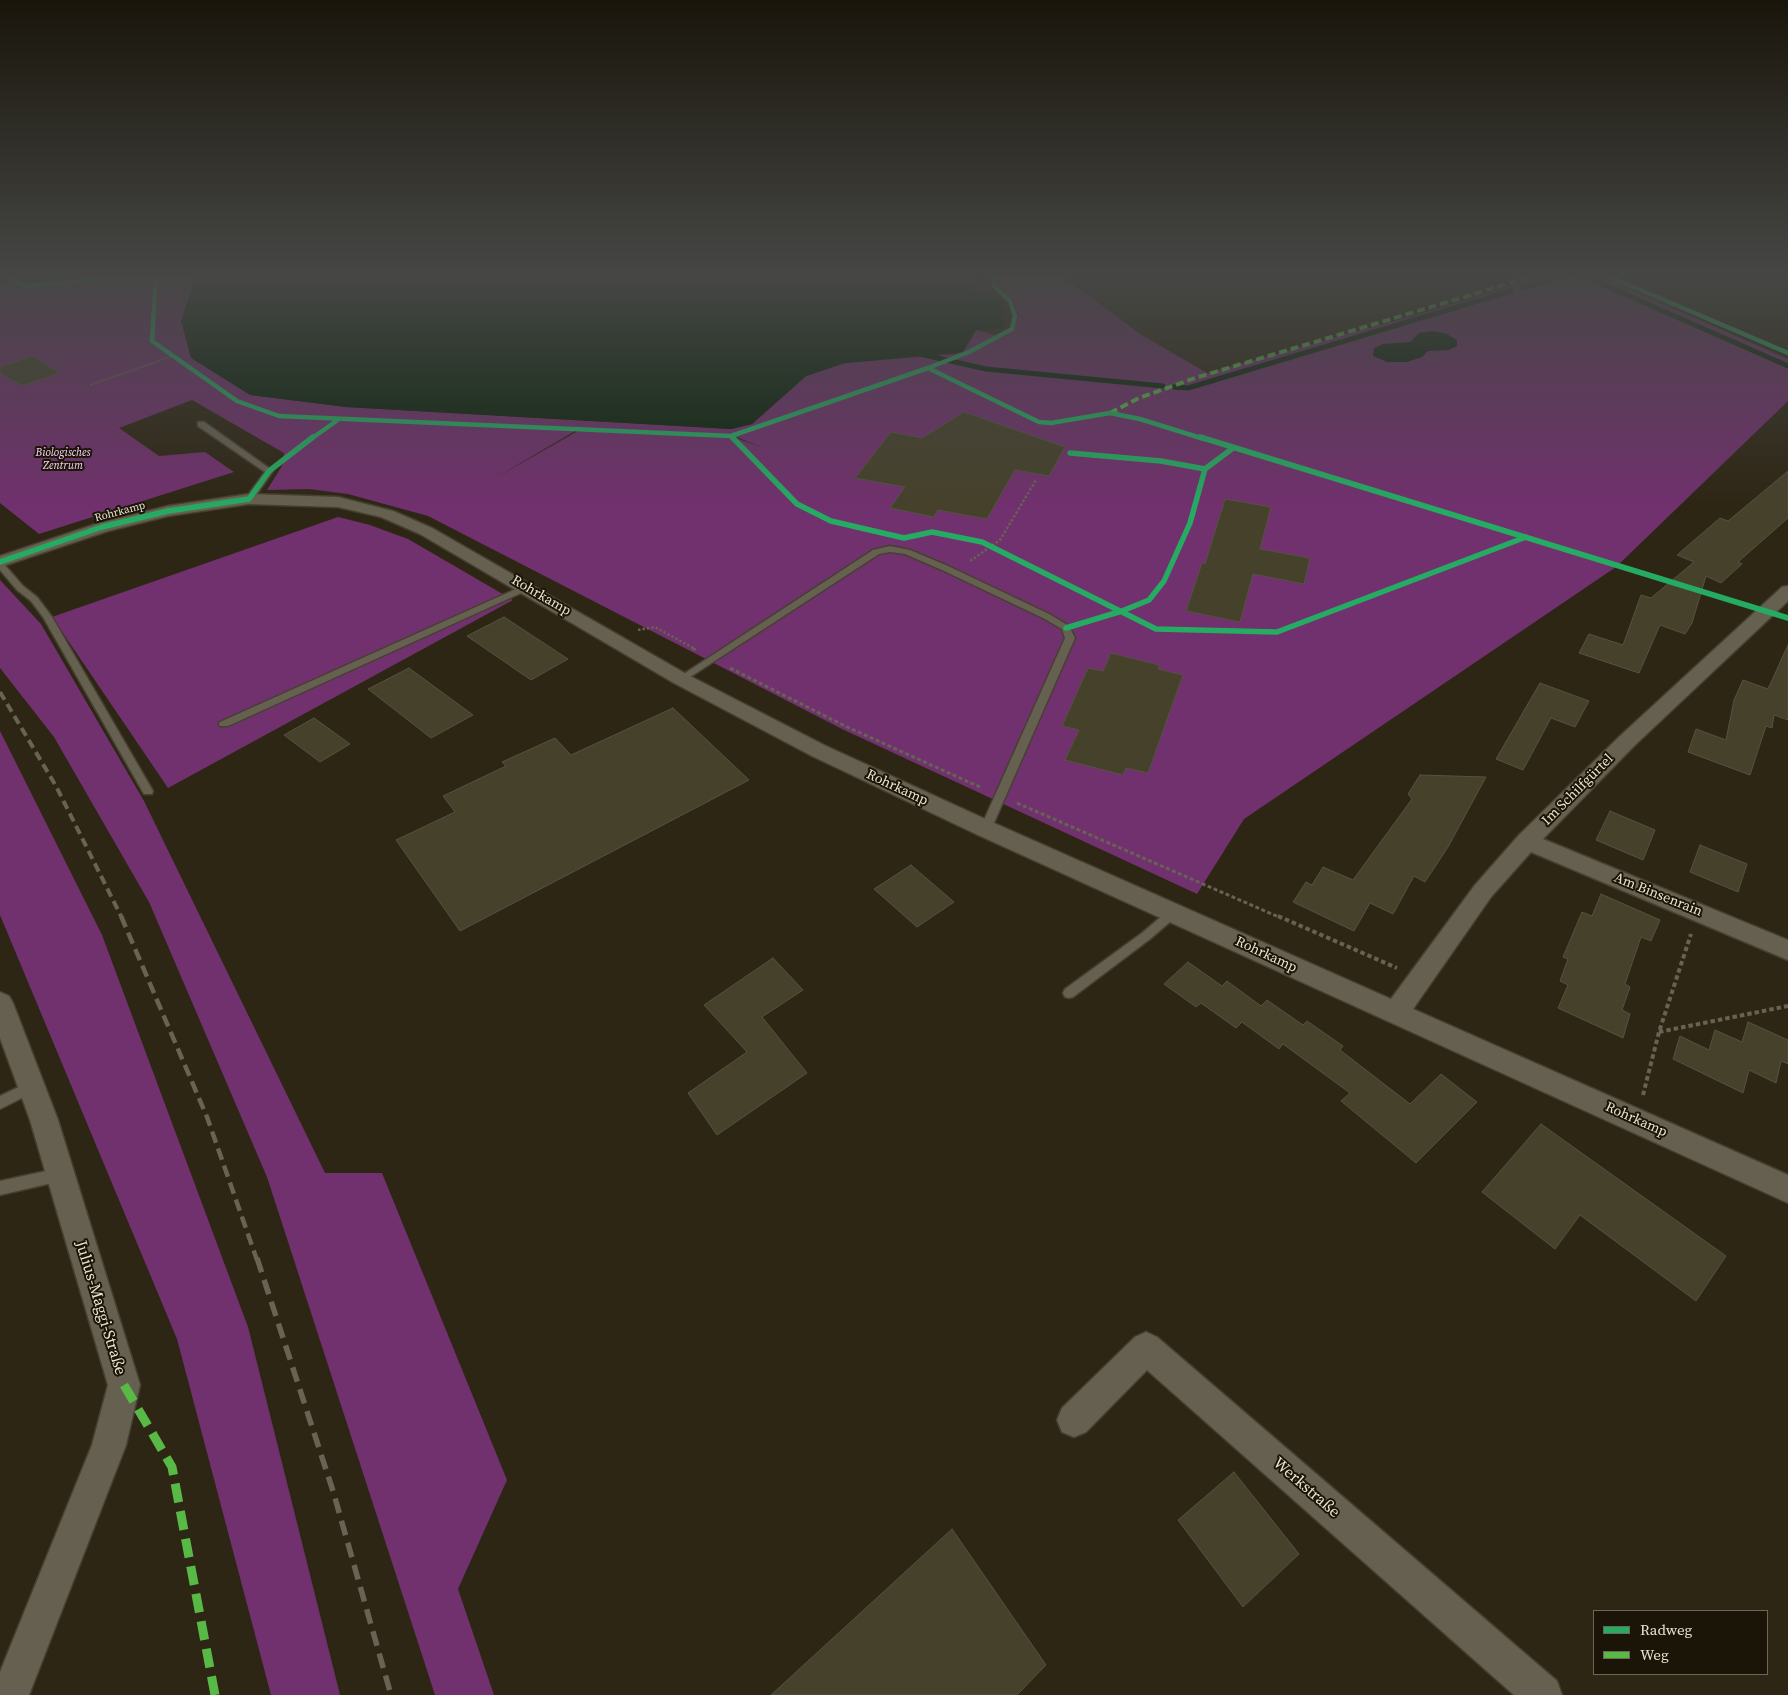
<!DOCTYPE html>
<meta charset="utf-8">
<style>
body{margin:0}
#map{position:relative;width:1788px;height:1695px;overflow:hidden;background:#2e2614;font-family:"Source Serif 4",serif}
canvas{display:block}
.legend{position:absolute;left:1593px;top:1610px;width:175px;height:65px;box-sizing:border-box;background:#1a1507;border:1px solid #6e6758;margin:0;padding:6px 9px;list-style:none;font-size:15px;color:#ece3d1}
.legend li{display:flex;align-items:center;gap:10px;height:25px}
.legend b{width:25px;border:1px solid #6e6758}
</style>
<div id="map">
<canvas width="1788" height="1695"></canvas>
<ul class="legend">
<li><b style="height:6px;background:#26ab63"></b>Radweg</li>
<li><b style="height:6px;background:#58b947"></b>Weg</li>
</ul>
</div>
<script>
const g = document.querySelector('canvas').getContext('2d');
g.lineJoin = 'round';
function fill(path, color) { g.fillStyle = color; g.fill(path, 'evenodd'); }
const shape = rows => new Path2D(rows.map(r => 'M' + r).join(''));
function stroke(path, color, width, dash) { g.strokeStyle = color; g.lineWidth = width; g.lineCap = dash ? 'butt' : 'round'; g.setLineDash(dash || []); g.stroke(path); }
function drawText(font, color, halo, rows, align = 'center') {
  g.font = font + ' "Source Serif 4",serif'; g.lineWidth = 4; g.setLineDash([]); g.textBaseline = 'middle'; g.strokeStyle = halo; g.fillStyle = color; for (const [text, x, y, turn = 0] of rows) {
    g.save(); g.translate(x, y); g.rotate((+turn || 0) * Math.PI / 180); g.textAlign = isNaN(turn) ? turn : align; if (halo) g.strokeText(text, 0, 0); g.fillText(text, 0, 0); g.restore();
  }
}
fill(shape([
 [31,273,197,273,181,321,251,395,346,407,731,429,752,424,806,376,845,363,956,354,963,352,976,330,1001,337,1014,329,1018,315,1013,300,997,285,996,273,1058,273,1140,334,1207,373,1423,313,1553,273,1593,273,1788,359,1788,401,1616,567,1244,819,1197,894,842,729,428,516,348,494,309,489,267,490,282,466,284,453,192,400,119,428,159,456,205,452,234,472,39,534,0,503,0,277],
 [580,428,731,435,762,447,732,437,578,431,495,478],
 [338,517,370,525,408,539,513,600,168,788,52,617],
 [0,580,41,624,144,801,325,1173,382,1173,507,1480,458,1589,494,1695,435,1695,267,1177,149,902,54,737,0,668],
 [0,731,102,935,248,1327,340,1695,271,1695,177,1339,0,915]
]), '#71306e');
fill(shape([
 [197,273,975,273,974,289,1001,298,1004,308,1003,329,976,330,963,352,845,363,806,376,752,424,731,429,346,407,250,395,191,358,181,321],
 [1433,331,1447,334,1457,340,1457,346,1449,350,1428,351,1422,357,1407,362,1387,362,1373,356,1374,348,1383,344,1410,342,1419,333]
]), '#0a230c');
stroke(shape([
 [1577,273,1788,366],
 [0,278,18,282,137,273],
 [1522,288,1572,273],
 [920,354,986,369,1163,386],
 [1174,387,1188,388,1511,291]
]), '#0a230c', 5);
const building = shape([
 [32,356,60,373,22,386,0,373,0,367,32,356],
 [964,412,1065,447,1049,476,1015,470,987,519,938,510,934,517,890,508,905,487,855,478,891,432,922,438,964,412],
 [1788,471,1788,518,1738,562,1742,564,1721,583,1706,576,1692,623,1685,634,1660,625,1639,673,1579,653,1589,634,1623,645,1641,595,1651,598,1694,562,1677,555,1720,518,1728,521,1788,471],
 [1225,499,1271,507,1260,549,1310,558,1304,584,1253,574,1240,622,1186,611,1202,563,1205,564,1225,499],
 [504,617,568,659,531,680,467,636,504,617],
 [1788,645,1788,720,1774,715,1772,728,1766,726,1750,775,1688,752,1696,729,1726,740,1734,700,1743,680,1768,689,1788,645],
 [1111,653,1159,665,1158,669,1183,675,1148,773,1126,768,1123,775,1065,760,1079,730,1062,726,1088,668,1103,671,1111,653],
 [409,668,473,715,431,738,368,689,409,668],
 [1540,683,1589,701,1575,727,1551,718,1523,770,1496,759,1540,683],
 [673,708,749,780,460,931,396,840,455,812,443,796,506,766,502,762,555,738,571,755,673,708],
 [314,718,350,744,320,762,284,735,314,718],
 [1420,775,1486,777,1448,847,1425,882,1414,876,1393,914,1370,903,1354,931,1293,902,1306,882,1312,885,1323,867,1353,880,1412,799,1408,794,1420,775],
 [1610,811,1655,830,1643,860,1596,840,1610,811],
 [1700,845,1747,864,1738,892,1690,872,1700,845],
 [911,865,954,902,917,927,874,889,911,865],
 [1601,894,1660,920,1651,941,1641,937,1625,984,1630,987,1622,1010,1630,1014,1623,1038,1558,1008,1568,985,1560,981,1568,959,1563,957,1582,912,1592,916,1601,894],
 [773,958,803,990,762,1017,807,1073,717,1135,688,1093,747,1052,704,1005,773,958],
 [1188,962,1222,986,1227,981,1261,1006,1267,1000,1303,1025,1307,1021,1343,1046,1340,1050,1410,1104,1441,1074,1477,1102,1416,1163,1341,1101,1350,1093,1283,1044,1279,1049,1242,1022,1236,1028,1201,1003,1196,1007,1164,984,1188,962],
 [1748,1022,1788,1040,1788,1064,1781,1061,1776,1083,1749,1070,1743,1093,1673,1059,1680,1036,1709,1050,1715,1030,1742,1042,1748,1022],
 [1541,1124,1726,1256,1696,1301,1580,1215,1555,1249,1482,1192,1541,1124],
 [1234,1472,1299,1554,1243,1607,1178,1520,1234,1472],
 [952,1529,1046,1665,1017,1695,771,1695,952,1529]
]);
fill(building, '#45412b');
stroke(building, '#555242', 1);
const lane = shape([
 [198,422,204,422,273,471,252,501,245,499,265,472,198,426,198,422],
 [890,546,910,550,948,566,1049,614,1069,626,1075,638,990,832,986,833,980,829,1065,638,1062,629,1043,618,942,570,905,554,890,552,879,554,684,681,678,681,676,679,873,550,890,546],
 [0,562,3,563,23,586,37,597,52,617,153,791,152,794,144,794,43,617,31,601,17,590,0,570,0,562],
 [527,584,530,585,530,589,228,726,220,726,219,724,220,722,527,584],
 [1174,907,1178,909,1180,912,1178,915,1150,939,1073,997,1069,998,1065,997,1063,993,1065,989,1142,933,1170,909,1174,907],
 [31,1081,36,1083,38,1087,36,1091,0,1109,0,1096,31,1081],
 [60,1168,65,1170,67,1175,65,1180,0,1195,0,1181,60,1168]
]);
const street = shape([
 [249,494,338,497,393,511,432,528,688,675,826,746,994,823,1391,999,1475,885,1519,835,1620,736,1782,587,1788,586,1788,601,1634,746,1543,839,1788,940,1788,960,1531,852,1491,897,1413,1009,1788,1175,1788,1203,978,835,812,756,674,683,420,534,381,517,338,507,249,504,168,516,108,531,0,567,0,556,96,524,168,506,249,494],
 [0,992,9,996,13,1003,58,1120,140,1385,126,1445,29,1695,0,1695,0,1672,92,1445,108,1385,30,1120,0,1038,0,992],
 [1146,1332,1157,1337,1557,1681,1562,1695,1514,1695,1147,1370,1086,1432,1074,1437,1062,1432,1057,1420,1062,1408,1135,1337,1146,1332]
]);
stroke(lane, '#464031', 3);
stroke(street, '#464031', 3);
stroke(shape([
 [90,385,173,356]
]), '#676255', 2, [2, 1]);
stroke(shape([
 [970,561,1000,540,1036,480],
 [638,630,655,627,695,649]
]), '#676255', 2.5, [2.5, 2]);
stroke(shape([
 [692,648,696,650],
 [730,668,845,726,982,788],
 [1017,803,1281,918]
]), '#676255', 3, [4, 2.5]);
stroke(shape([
 [1278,916,1397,968],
 [1659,1032,1788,1006],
 [1643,1095,1659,1032,1691,934]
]), '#676255', 4, [4.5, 3]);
fill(lane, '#666050');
fill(street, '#666050');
stroke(shape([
 [0,692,56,786,122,918]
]), '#696255', 4, [9, 5]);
stroke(shape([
 [121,916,207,1117,257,1260]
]), '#696255', 4.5, [12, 6]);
stroke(shape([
 [257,1258,333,1491,391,1695]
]), '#696255', 5.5, [15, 8]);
stroke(shape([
 [1110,413,1139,398,1195,378,1544,273]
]), '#58b947', 4, [8, 4]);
stroke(shape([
 [124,1385,172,1467,215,1695]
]), '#58b947', 9, [19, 9]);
stroke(shape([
 [0,273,25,286,156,275,152,341,237,401,279,416,731,436,928,368,969,352,1012,329,1015,316,1010,301,994,286,993,273],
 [1601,273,1788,353],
 [928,368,1039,422,1051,423,1110,413,1140,419,1204,439],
 [731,436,734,439],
 [311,439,339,419]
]), '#26ab63', 4.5);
stroke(shape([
 [732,437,797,504,831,521,904,538,932,532,982,542,1156,629,1277,632,1526,537],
 [1200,437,1788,618],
 [1070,453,1161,461,1205,469],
 [0,562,102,527,168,511,249,499,269,471,313,437],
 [1066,628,1122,611,1149,600,1164,581,1190,523,1205,469,1233,448]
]), '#26ab63', 5.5);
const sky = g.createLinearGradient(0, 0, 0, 510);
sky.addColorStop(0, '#19150b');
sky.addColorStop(0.54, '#464745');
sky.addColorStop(1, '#46474500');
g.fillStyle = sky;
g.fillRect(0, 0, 1788, 510);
drawText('italic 11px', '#fed5fd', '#1a1507', [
 ["Biologisches",63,453],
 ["Zentrum",63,466]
]);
drawText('11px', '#ece3d1', '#1a1507', [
 ["Rohrkamp",120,512,-15]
]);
drawText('14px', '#ece3d1', '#1a1507', [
 ["Rohrkamp",541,596,30],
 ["Rohrkamp",897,788,25],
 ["Im Schilfgürtel",1578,790,-45],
 ["Am Binsenrain",1658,895,22],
 ["Rohrkamp",1266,955,25],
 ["Rohrkamp",1636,1120,24]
]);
drawText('16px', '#ece3d1', '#1a1507', [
 ["Julius-Maggi-Straße",100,1308,73],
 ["Werkstraße",1306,1488,41]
]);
</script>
